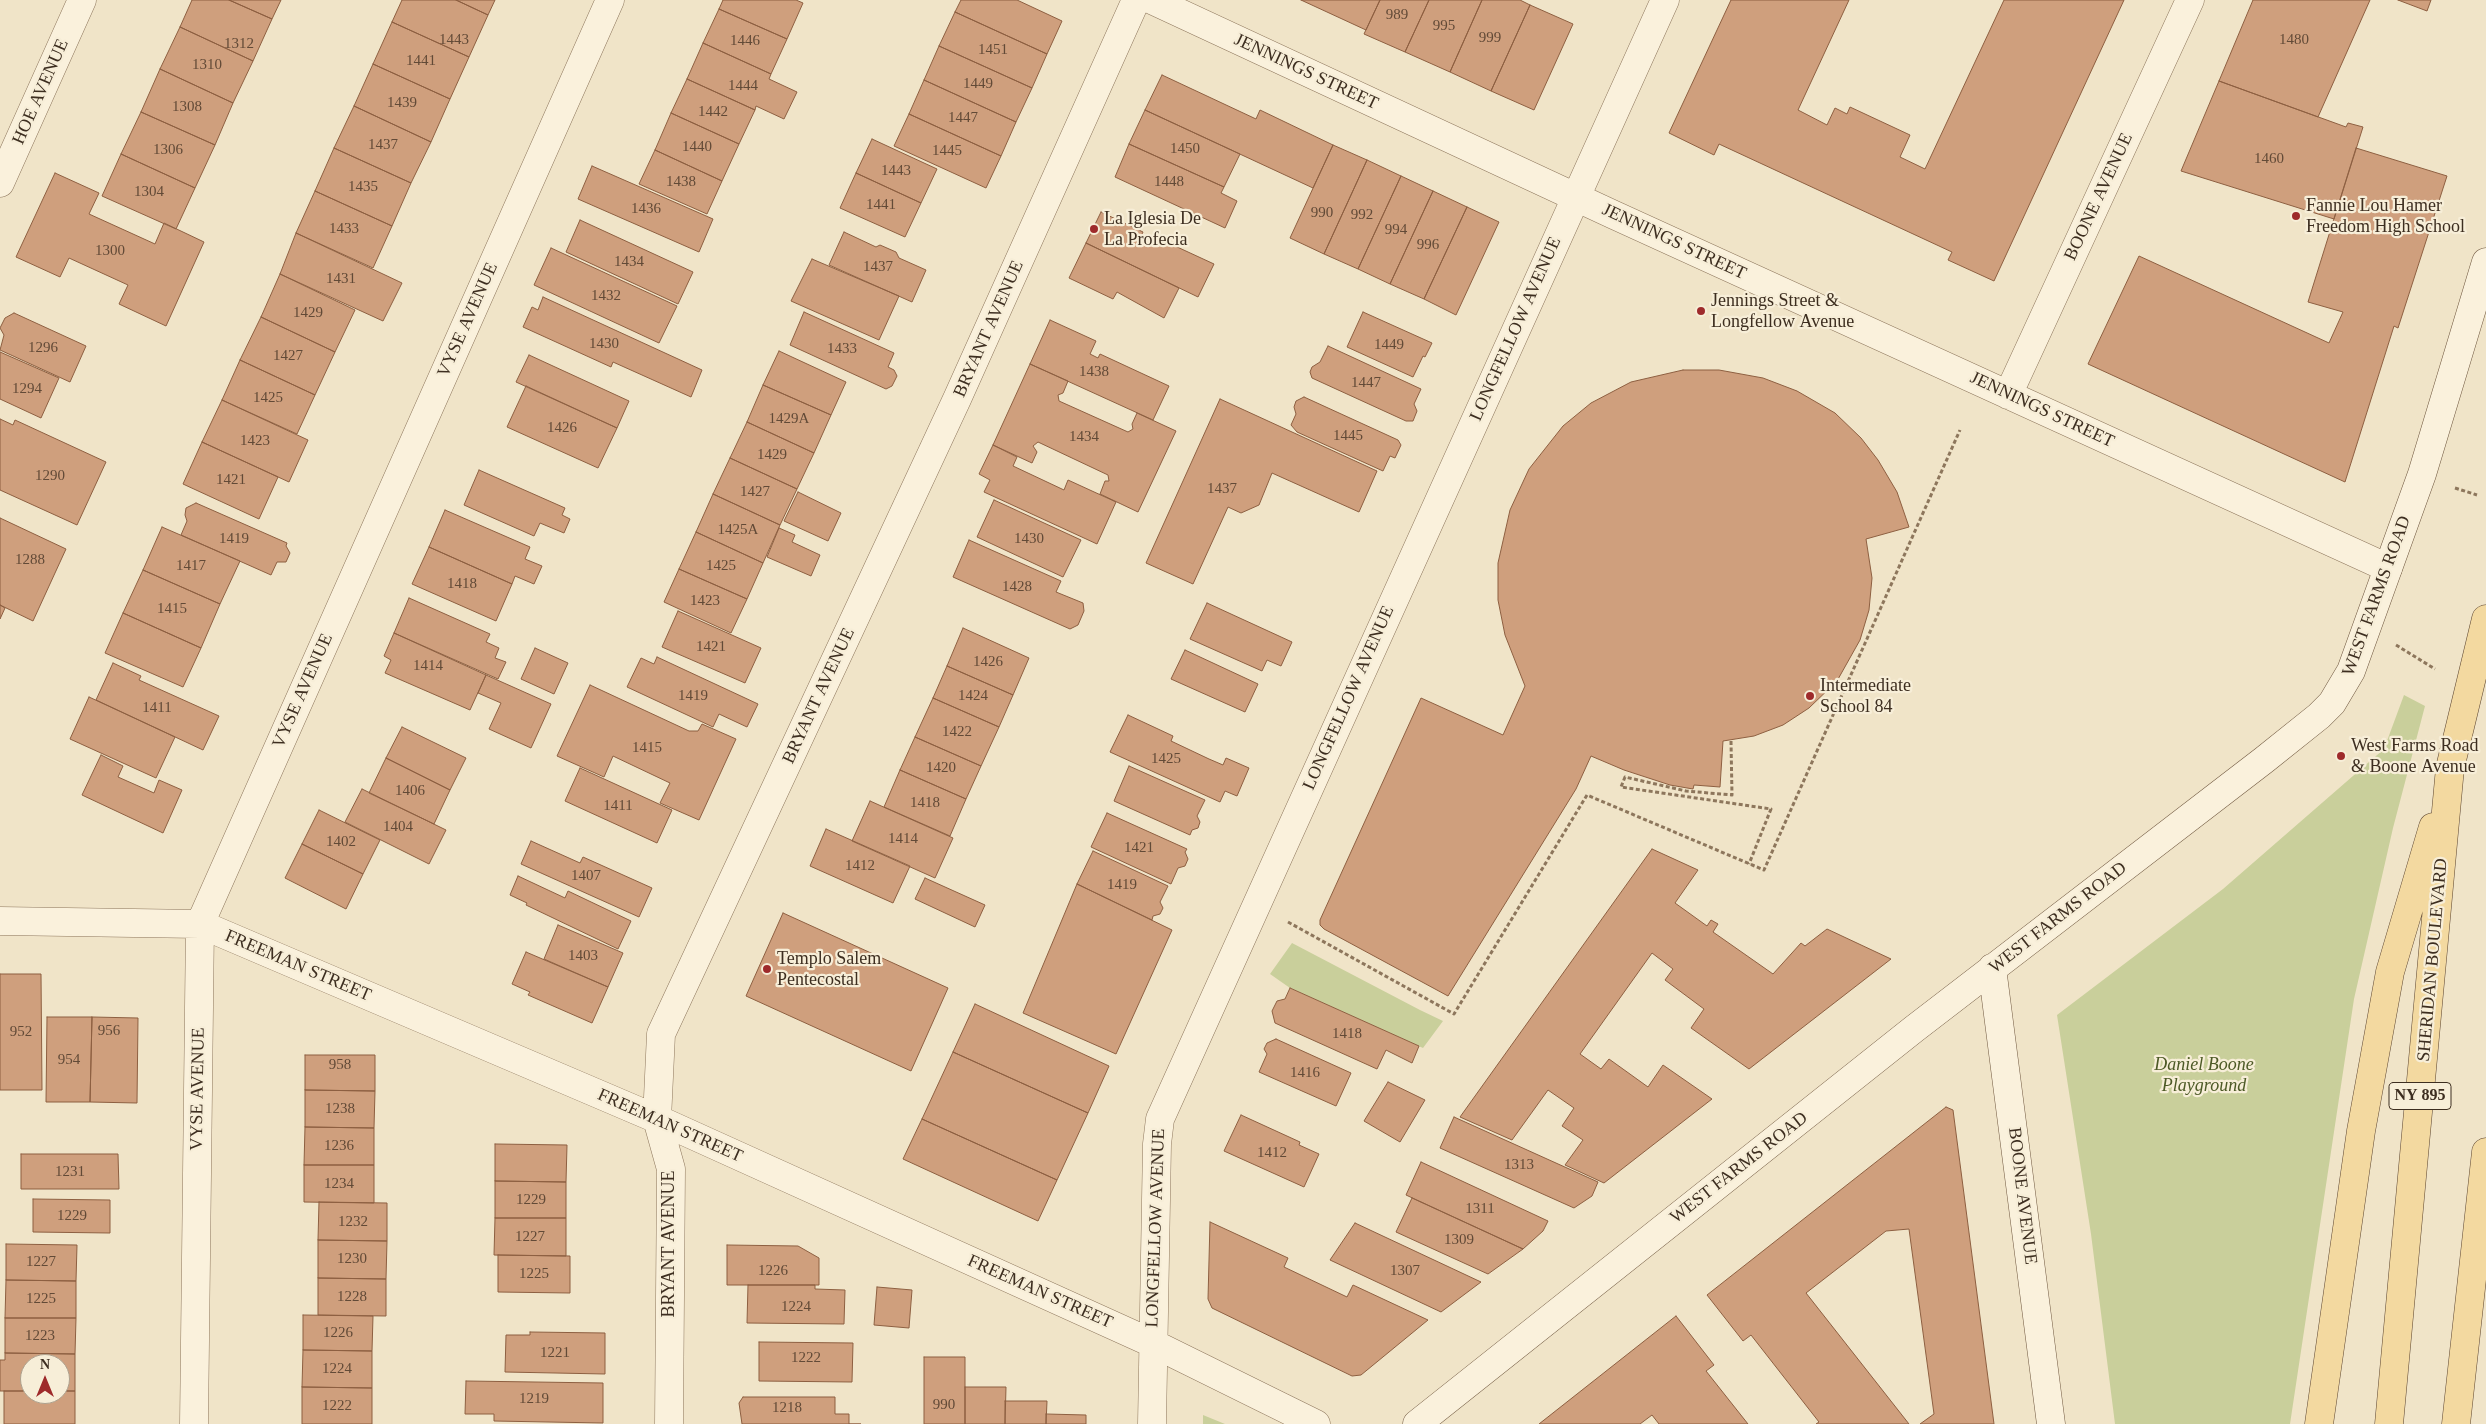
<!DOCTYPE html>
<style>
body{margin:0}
#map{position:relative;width:2486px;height:1424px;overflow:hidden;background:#f0e4c8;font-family:Georgia,serif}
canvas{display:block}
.north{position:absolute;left:20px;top:1354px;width:50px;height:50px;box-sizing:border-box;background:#f7eed8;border:1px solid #ada18e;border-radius:50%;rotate:0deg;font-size:14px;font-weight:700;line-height:20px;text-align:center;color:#3d2e20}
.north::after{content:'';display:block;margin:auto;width:18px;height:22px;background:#9e2a2b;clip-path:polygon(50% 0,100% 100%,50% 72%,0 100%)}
</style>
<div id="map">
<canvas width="2486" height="1424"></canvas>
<div class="north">N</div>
</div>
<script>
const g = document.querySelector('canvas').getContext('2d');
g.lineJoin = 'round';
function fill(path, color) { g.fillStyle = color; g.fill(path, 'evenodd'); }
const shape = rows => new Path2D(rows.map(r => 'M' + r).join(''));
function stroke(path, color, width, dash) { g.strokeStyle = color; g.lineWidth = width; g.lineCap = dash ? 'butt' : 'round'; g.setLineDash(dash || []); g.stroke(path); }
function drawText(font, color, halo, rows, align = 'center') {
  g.font = font + ' Georgia,serif'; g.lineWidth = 4.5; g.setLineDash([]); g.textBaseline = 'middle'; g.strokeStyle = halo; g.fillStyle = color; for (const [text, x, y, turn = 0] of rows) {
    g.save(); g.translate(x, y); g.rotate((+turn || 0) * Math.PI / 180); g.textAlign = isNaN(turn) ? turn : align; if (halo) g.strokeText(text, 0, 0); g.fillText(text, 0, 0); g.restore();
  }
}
fill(shape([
 [2404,695,2425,706,2393,828,2354,999,2290,1424,2115,1424,2091,1234,2057,1015,2223,889,2384,749],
 [1292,943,1420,1010,1443,1021,1423,1048,1290,988,1270,974],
 [1203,1415,1225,1424,1203,1424]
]), '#c9cf9b');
const building = shape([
 [192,0,229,0,272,19,253,61,180,27,192,0],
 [229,0,281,0,272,19,229,0],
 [402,0,456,0,488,15,469,57,392,22,402,0],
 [456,0,495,0,488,15,456,0],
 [723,0,796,0,803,3,787,39,719,9,723,0],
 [961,0,1017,0,1062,21,1047,54,955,12,961,0],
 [1301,0,1380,0,1366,30,1301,0],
 [1380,0,1429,0,1405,52,1364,34,1380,0],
 [1429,0,1482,0,1450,72,1405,52,1429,0],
 [1482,0,1520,0,1530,5,1491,91,1450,72,1482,0],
 [1731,0,1849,0,1798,110,1827,125,1835,108,1847,114,1850,107,1910,135,1900,157,1925,169,2004,0,2124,0,1994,281,1948,260,1952,252,1719,144,1714,155,1669,133,1731,0],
 [2253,0,2370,0,2318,117,2219,81,2253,0],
 [2398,0,2431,0,2427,11,2398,0],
 [1530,5,1573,24,1534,110,1491,91,1530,5],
 [719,9,787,39,771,74,703,43,719,9],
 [955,12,1047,54,1032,88,939,46,955,12],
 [392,22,469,57,450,99,373,64,392,22],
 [180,27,253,61,233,103,160,69,180,27],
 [703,43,771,74,769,79,797,92,784,119,756,106,755,110,687,79,703,43],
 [939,46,1032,88,1016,122,924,80,939,46],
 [373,64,450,99,431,142,354,106,373,64],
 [160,69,233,103,215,145,141,112,160,69],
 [1162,75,1256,119,1260,110,1333,145,1313,188,1145,110,1162,75],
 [687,79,755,110,739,144,671,113,687,79],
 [924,80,1016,122,1001,156,909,114,924,80],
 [2219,81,2346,127,2348,123,2363,127,2334,219,2181,171,2219,81],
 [354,106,431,142,411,183,334,148,354,106],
 [1145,110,1240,154,1224,187,1129,144,1145,110],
 [141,112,215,145,195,188,121,154,141,112],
 [671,113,739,144,722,181,655,150,671,113],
 [909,114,1001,156,986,188,894,146,909,114],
 [872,139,937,169,921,203,856,173,872,139],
 [1129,144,1224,187,1221,193,1237,201,1225,228,1115,177,1129,144],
 [1333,145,1367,160,1324,254,1290,238,1333,145],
 [334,148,411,183,392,226,315,191,334,148],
 [2356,148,2447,176,2398,328,2394,326,2345,482,2088,364,2139,256,2329,343,2343,312,2308,302,2356,148],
 [655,150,722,181,707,214,639,184,655,150],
 [121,154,195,188,176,229,102,196,121,154],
 [1367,160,1401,176,1358,269,1324,254,1367,160],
 [592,166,713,219,699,252,578,199,592,166],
 [55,173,99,193,89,214,155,244,164,223,204,242,166,326,119,304,128,285,69,258,60,277,16,257,55,173],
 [856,173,921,203,905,237,840,208,856,173],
 [1401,176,1433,191,1390,284,1358,269,1401,176],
 [315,191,392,226,373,268,296,233,315,191],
 [1433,191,1467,207,1424,299,1390,284,1433,191],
 [1467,207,1499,222,1456,315,1424,299,1467,207],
 [1101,212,1143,232,1141,237,1160,245,1162,240,1214,264,1198,297,1086,243,1101,212],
 [580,220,693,272,678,304,566,252,580,220],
 [844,232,876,247,880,245,896,252,899,258,926,270,912,302,829,265,844,232],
 [296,233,402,283,383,321,280,274,296,233],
 [1086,243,1179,288,1164,318,1117,292,1113,299,1069,278,1086,243],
 [551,248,677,306,659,343,534,285,551,248],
 [812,259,899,296,879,340,791,301,812,259],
 [280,274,355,310,335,352,261,317,280,274],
 [543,297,702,370,691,397,613,362,611,367,523,327,532,307,538,310,543,297],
 [804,312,894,353,888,367,894,370,897,376,892,386,886,389,790,345,804,312],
 [1363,312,1432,343,1425,357,1423,356,1413,377,1347,347,1363,312],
 [14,313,86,346,70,382,0,350,4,335,0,328,5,318,14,313],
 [261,317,335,352,315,395,240,360,261,317],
 [1050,320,1096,341,1090,354,1098,358,1100,354,1169,386,1153,420,1030,364,1050,320],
 [1328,346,1421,389,1414,404,1417,411,1413,421,1406,421,1312,378,1310,372,1312,367,1320,362,1328,346],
 [779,351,846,382,831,415,763,385,779,351],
 [0,352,59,378,41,418,0,399,0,352],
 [529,355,629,401,617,428,516,382,529,355],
 [240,360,315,395,297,434,222,400,240,360],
 [1030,364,1068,381,1063,393,1058,395,1059,401,1128,432,1133,429,1132,424,1137,413,1176,431,1138,512,1100,494,1105,481,1109,481,1108,475,1038,442,1033,446,1037,452,1032,463,993,445,1030,364],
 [1683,370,1719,370,1763,378,1797,391,1835,413,1861,438,1878,460,1897,492,1909,527,1866,539,1872,578,1869,610,1860,640,1837,681,1809,708,1783,725,1754,736,1723,741,1720,787,1694,785,1693,789,1670,785,1624,770,1591,756,1576,789,1448,996,1324,929,1320,925,1320,920,1421,698,1503,735,1525,686,1505,635,1498,600,1498,563,1510,510,1529,469,1563,426,1591,403,1631,382,1683,370],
 [763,385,831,415,814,453,747,422,763,385],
 [526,386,617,428,598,468,507,427,526,386],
 [1304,397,1398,440,1401,445,1395,458,1390,456,1383,471,1297,432,1291,425,1296,414,1294,407,1296,401,1304,397],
 [1220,399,1377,471,1359,512,1272,473,1259,505,1241,513,1228,507,1193,584,1146,563,1220,399],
 [222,400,308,440,289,482,202,442,222,400],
 [0,419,13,425,15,420,106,462,77,525,0,490,0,419],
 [747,422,814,453,797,489,730,458,747,422],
 [202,442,278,477,259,519,183,484,202,442],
 [993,445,1017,457,1013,466,1064,490,1068,480,1116,502,1097,544,984,492,990,480,979,474,993,445],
 [730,458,797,489,780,525,713,494,730,458],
 [479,470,565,508,562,515,570,519,564,533,540,523,534,536,464,505,479,470],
 [798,492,841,513,828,541,784,521,798,492],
 [713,494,780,525,763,563,696,532,713,494],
 [994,500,1081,540,1063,577,977,537,994,500],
 [196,503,287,543,286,546,290,553,286,562,277,562,271,575,181,535,187,521,185,515,186,508,196,503],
 [445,510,530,547,525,559,542,566,534,584,515,576,512,584,429,547,445,510],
 [0,518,66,549,33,621,0,605,0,518],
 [162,527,240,561,220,604,143,570,162,527],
 [779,528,795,535,792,542,820,555,811,576,767,557,779,528],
 [696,532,763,563,747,599,679,569,696,532],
 [969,540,1061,581,1056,592,1083,603,1084,611,1078,625,1070,629,953,577,969,540],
 [429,547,512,584,496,621,412,584,429,547],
 [679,569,747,599,731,633,664,602,679,569],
 [143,570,220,604,201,648,123,613,143,570],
 [409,598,490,634,486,642,499,648,495,658,506,662,498,679,394,633,409,598],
 [1207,603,1292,642,1281,666,1267,660,1262,671,1190,639,1207,603],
 [0,605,5,608,0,619,0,605],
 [678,611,761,648,745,683,662,647,678,611],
 [123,613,201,648,183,687,105,653,123,613],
 [963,628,1029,658,1013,695,947,666,963,628],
 [394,633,486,675,470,710,385,673,391,660,384,656,394,633],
 [535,648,568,663,554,694,521,679,535,648],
 [1185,650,1258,684,1245,712,1171,679,1185,650],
 [657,657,758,704,747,727,719,714,713,727,627,687,641,658,654,664,657,657],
 [113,663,141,676,139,680,219,716,203,750,96,700,113,663],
 [947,666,1013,695,999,727,933,698,947,666],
 [486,675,551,704,531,748,489,729,501,703,478,693,486,675],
 [590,685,689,731,698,731,702,724,736,739,699,820,660,803,670,783,613,756,604,777,557,756,590,685],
 [89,697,175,737,156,778,70,739,89,697],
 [933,698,999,727,981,766,915,737,933,698],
 [1128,715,1173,736,1171,741,1209,759,1223,765,1226,758,1249,768,1237,796,1225,791,1220,802,1110,752,1128,715],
 [402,727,466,758,450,790,386,758,402,727],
 [915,737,981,766,966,799,900,770,915,737],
 [101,755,123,766,118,777,154,793,159,780,182,790,163,833,82,795,101,755],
 [386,758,450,790,434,824,369,793,386,758],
 [1129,766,1205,800,1197,816,1200,822,1198,828,1192,830,1190,835,1114,801,1129,766],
 [580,768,672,810,657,843,565,801,580,768],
 [900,770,966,799,950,836,884,807,900,770],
 [362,789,446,830,429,864,345,822,362,789],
 [870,801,953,838,935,878,852,841,870,801],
 [319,810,380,840,363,874,302,844,319,810],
 [1107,813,1187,849,1185,852,1188,859,1185,866,1178,868,1171,884,1091,847,1107,813],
 [826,829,910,866,893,903,810,866,826,829],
 [531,841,580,863,583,857,652,888,639,917,521,864,531,841],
 [302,844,363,874,346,909,285,878,302,844],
 [1652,849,1698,870,1675,903,1707,926,1711,920,1718,924,1713,932,1773,974,1801,943,1805,946,1827,929,1891,959,1749,1069,1691,1028,1704,1009,1665,980,1673,969,1652,953,1580,1054,1601,1069,1609,1059,1648,1087,1663,1065,1712,1099,1604,1183,1565,1165,1583,1140,1562,1126,1574,1108,1548,1090,1512,1140,1460,1117,1652,849],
 [1093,851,1168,886,1160,902,1163,908,1160,914,1153,916,1152,920,1077,884,1093,851],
 [518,876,565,898,568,891,631,921,618,949,526,905,527,903,510,895,518,876],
 [925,878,985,905,975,927,915,899,925,878],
 [1077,884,1172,930,1116,1054,1023,1013,1077,884],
 [783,913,948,988,911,1071,746,996,783,913],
 [558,925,623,953,608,987,544,959,558,925],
 [526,952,608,987,592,1023,528,995,530,992,512,984,526,952],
 [0,974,41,974,42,1090,0,1090,0,974],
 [1290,988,1419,1046,1412,1063,1386,1050,1377,1069,1275,1023,1272,1011,1277,1001,1285,999,1290,988],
 [975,1004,1109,1066,1088,1113,953,1052,975,1004],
 [47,1017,92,1017,90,1102,46,1102,47,1017],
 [92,1017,138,1018,137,1103,90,1102,92,1017],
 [1276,1039,1351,1073,1336,1106,1259,1072,1267,1054,1264,1049,1267,1043,1276,1039],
 [953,1052,1088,1113,1057,1180,922,1119,953,1052],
 [305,1055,375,1055,375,1091,305,1090,305,1055],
 [1388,1082,1425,1100,1400,1142,1364,1121,1388,1082],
 [305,1090,375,1091,374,1128,305,1127,305,1090],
 [1946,1107,1953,1110,1994,1424,1920,1424,1934,1414,1909,1229,1886,1231,1806,1293,1909,1424,1816,1424,1819,1422,1751,1335,1743,1341,1707,1295,1946,1107],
 [1241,1115,1300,1142,1299,1145,1319,1154,1304,1187,1224,1151,1241,1115],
 [1454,1117,1598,1182,1592,1196,1574,1208,1440,1148,1454,1117],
 [922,1119,1057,1180,1038,1221,903,1159,922,1119],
 [305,1127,374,1128,374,1165,304,1165,305,1127],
 [495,1144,567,1145,566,1182,495,1181,495,1144],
 [21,1154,118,1154,119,1189,21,1189,21,1154],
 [1421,1162,1548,1221,1543,1231,1523,1249,1406,1195,1421,1162],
 [304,1165,374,1165,374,1203,304,1202,304,1165],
 [495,1181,566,1182,566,1218,495,1218,495,1181],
 [1412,1198,1523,1249,1488,1274,1396,1232,1412,1198],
 [33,1199,110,1200,110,1233,33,1232,33,1199],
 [319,1202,387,1203,387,1241,318,1240,319,1202],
 [495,1218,566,1218,566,1256,494,1255,495,1218],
 [1210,1222,1288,1258,1284,1267,1347,1297,1353,1285,1428,1320,1361,1375,1352,1376,1212,1308,1208,1299,1210,1222],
 [1355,1223,1481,1282,1441,1312,1330,1260,1355,1223],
 [318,1240,387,1241,386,1279,318,1278,318,1240],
 [6,1244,77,1245,76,1281,6,1280,6,1244],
 [727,1245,798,1246,819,1258,819,1285,727,1285,727,1245],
 [498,1255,570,1256,570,1293,498,1292,498,1255],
 [318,1278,386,1279,386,1316,318,1315,318,1278],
 [6,1280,76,1281,76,1318,5,1318,6,1280],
 [748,1285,815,1285,815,1289,845,1290,844,1324,747,1323,748,1285],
 [877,1287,912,1290,909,1328,874,1325,877,1287],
 [303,1315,373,1316,372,1351,303,1350,303,1315],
 [1676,1316,1714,1365,1706,1371,1748,1424,1659,1424,1652,1415,1640,1424,1539,1424,1676,1316],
 [5,1318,76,1318,75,1354,5,1353,5,1318],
 [530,1332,605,1333,605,1374,505,1372,506,1335,530,1335,530,1332],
 [759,1342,853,1343,852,1382,759,1381,759,1342],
 [303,1350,372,1351,372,1388,302,1387,303,1350],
 [5,1353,75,1354,75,1391,60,1391,60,1364,30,1364,30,1391,0,1391,0,1360,5,1360,5,1353],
 [924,1357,965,1357,965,1424,924,1424,924,1357],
 [466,1381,603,1383,603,1423,494,1421,494,1414,465,1414,466,1381],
 [302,1387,372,1388,372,1424,302,1424,302,1387],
 [965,1387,1006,1387,1005,1424,965,1424,965,1387],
 [4,1391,30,1391,30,1394,60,1394,60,1391,75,1391,75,1424,4,1424,4,1391],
 [743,1397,835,1397,835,1414,849,1414,849,1424,861,1424,742,1424,739,1403,743,1397],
 [1005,1401,1047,1401,1046,1424,1005,1424,1005,1401],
 [1046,1414,1086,1415,1086,1424,1046,1424,1046,1414]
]);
fill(building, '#cf9f7d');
stroke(building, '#8d5f41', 1);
const street = shape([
 [1152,0,1612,214,2388,568],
 [0,183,82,0],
 [2008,395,2190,0],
 [0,921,200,924,657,1119,1152,1343,1316,1424],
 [194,1424,200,924,610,0],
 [669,1424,671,1169,657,1119,661,1034,957,399,1136,0],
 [1152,1424,1157,1144,1160,1119,1665,0]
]);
const secondary = shape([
 [1992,968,2051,1424],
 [1417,1424,1914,1029,2264,760,2319,716,2332,703,2351,671,2422,474,2486,262]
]);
const primary = shape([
 [2319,1424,2361,1131,2390,972,2433,827],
 [2389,1424,2450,768,2486,619],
 [2456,1424,2486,1152]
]);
stroke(street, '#8d765c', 29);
stroke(secondary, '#6f573f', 29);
stroke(primary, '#5b4430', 29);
stroke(shape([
 [2455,488,2477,495],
 [2396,645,2435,669],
 [1731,741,1732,795,1686,791,1625,777,1621,787,1771,809,1749,864],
 [1288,922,1454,1014,1587,795,1764,870,1960,430]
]), '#8d765c', 3, [4, 2.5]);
stroke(street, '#faf1dc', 28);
stroke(secondary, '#faf1dc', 28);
stroke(primary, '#f3d9a0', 28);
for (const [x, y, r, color] of [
 [2296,216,5,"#9e2a2b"],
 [1094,229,5,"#9e2a2b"],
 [1701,311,5,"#9e2a2b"],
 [1810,696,5,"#9e2a2b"],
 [2341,756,5,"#9e2a2b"],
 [767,969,5,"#9e2a2b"]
]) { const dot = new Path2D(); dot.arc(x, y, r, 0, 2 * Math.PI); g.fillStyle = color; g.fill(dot); stroke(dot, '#f7eed8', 2); }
drawText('15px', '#624a37', null, [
 ["989",1397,15],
 ["995",1444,26],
 ["999",1490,38],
 ["1443",454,40],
 ["1480",2294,40],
 ["1446",745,41],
 ["1312",239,44],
 ["1451",993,50],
 ["1441",421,61],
 ["1310",207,65],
 ["1449",978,84],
 ["1444",743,86],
 ["1439",402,103],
 ["1308",187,107],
 ["1442",713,112],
 ["1447",963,118],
 ["1437",383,145],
 ["1440",697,147],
 ["1450",1185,149],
 ["1306",168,150],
 ["1445",947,151],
 ["1460",2269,159],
 ["1443",896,171],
 ["1438",681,182],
 ["1448",1169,182],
 ["1435",363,187],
 ["1304",149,192],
 ["1441",881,205],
 ["1436",646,209],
 ["990",1322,213],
 ["992",1362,215],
 ["1433",344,229],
 ["994",1396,230],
 ["996",1428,245],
 ["1300",110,251],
 ["1434",629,262],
 ["1437",878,267],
 ["1431",341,279],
 ["1432",606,296],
 ["1429",308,313],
 ["1430",604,344],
 ["1449",1389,345],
 ["1296",43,348],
 ["1433",842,349],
 ["1427",288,356],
 ["1438",1094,372],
 ["1447",1366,383],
 ["1294",27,389],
 ["1425",268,398],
 ["1429A",789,419],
 ["1426",562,428],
 ["1445",1348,436],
 ["1434",1084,437],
 ["1423",255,441],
 ["1429",772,455],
 ["1290",50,476],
 ["1421",231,480],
 ["1437",1222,489],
 ["1427",755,492],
 ["1425A",738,530],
 ["1419",234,539],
 ["1430",1029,539],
 ["1288",30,560],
 ["1417",191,566],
 ["1425",721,566],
 ["1418",462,584],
 ["1428",1017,587],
 ["1423",705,601],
 ["1415",172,609],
 ["1421",711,647],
 ["1426",988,662],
 ["1414",428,666],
 ["1419",693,696],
 ["1424",973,696],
 ["1411",157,708],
 ["1422",957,732],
 ["1415",647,748],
 ["1425",1166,759],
 ["1420",941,768],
 ["1406",410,791],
 ["1418",925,803],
 ["1411",618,806],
 ["1404",398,827],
 ["1414",903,839],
 ["1402",341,842],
 ["1421",1139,848],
 ["1412",860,866],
 ["1407",586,876],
 ["1419",1122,885],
 ["1403",583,956],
 ["956",109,1031],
 ["952",21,1032],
 ["1418",1347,1034],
 ["954",69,1060],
 ["958",340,1065],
 ["1416",1305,1073],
 ["1238",340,1109],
 ["1236",339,1146],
 ["1412",1272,1153],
 ["1313",1519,1165],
 ["1231",70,1172],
 ["1234",339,1184],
 ["1229",531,1200],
 ["1311",1480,1209],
 ["1229",72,1216],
 ["1232",353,1222],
 ["1227",530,1237],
 ["1309",1459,1240],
 ["1230",352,1259],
 ["1227",41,1262],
 ["1226",773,1271],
 ["1307",1405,1271],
 ["1225",534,1274],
 ["1228",352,1297],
 ["1225",41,1299],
 ["1224",796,1307],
 ["1226",338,1333],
 ["1223",40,1336],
 ["1221",555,1353],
 ["1222",806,1358],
 ["1224",337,1369],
 ["1219",534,1399],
 ["990",944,1405],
 ["1222",337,1406],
 ["1218",787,1408]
]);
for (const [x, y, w] of [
 [2420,1096,62]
]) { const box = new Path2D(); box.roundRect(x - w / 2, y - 13.5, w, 27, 4); g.fillStyle = '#f7eed8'; g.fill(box); stroke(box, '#3d2e20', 1); }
drawText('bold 16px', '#3d2e20', null, [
 ["NY 895",2420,1096]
]);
drawText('18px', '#3d2e20', '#f7eed8', [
 ["JENNINGS STREET",1306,72,25],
 ["HOE AVENUE",41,92,-66],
 ["BOONE AVENUE",2099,197,-65],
 ["JENNINGS STREET",1674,242,25],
 ["VYSE AVENUE",468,320,-66],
 ["BRYANT AVENUE",989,329,-66],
 ["LONGFELLOW AVENUE",1516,329,-66],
 ["JENNINGS STREET",2042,410,25],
 ["WEST FARMS ROAD",2377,596,-70],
 ["VYSE AVENUE",303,691,-66],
 ["BRYANT AVENUE",819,696,-65],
 ["LONGFELLOW AVENUE",1349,698,-66],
 ["WEST FARMS ROAD",2058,918,-38],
 ["SHERIDAN BOULEVARD",2433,960,-85],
 ["FREEMAN STREET",298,966,23],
 ["VYSE AVENUE",198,1089,-89],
 ["FREEMAN STREET",670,1126,24],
 ["WEST FARMS ROAD",1739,1168,-38],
 ["BOONE AVENUE",2022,1196,83],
 ["LONGFELLOW AVENUE",1156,1228,-88],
 ["BRYANT AVENUE",669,1244,-90],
 ["FREEMAN STREET",1040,1292,24]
]);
drawText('18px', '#3d2e20', '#f7eed8', [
 ["Fannie Lou Hamer",2306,206],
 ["Freedom High School",2306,227],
 ["La Iglesia De",1104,219],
 ["La Profecia",1104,240],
 ["Jennings Street &",1711,301],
 ["Longfellow Avenue",1711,322],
 ["Intermediate",1820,686],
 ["School 84",1820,707],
 ["West Farms Road",2351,746],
 ["& Boone Avenue",2351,767],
 ["Templo Salem",777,959],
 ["Pentecostal",777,980]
], 'left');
drawText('italic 18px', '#4d5a26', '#f7eed8', [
 ["Daniel Boone",2204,1065],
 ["Playground",2204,1086]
]);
</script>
